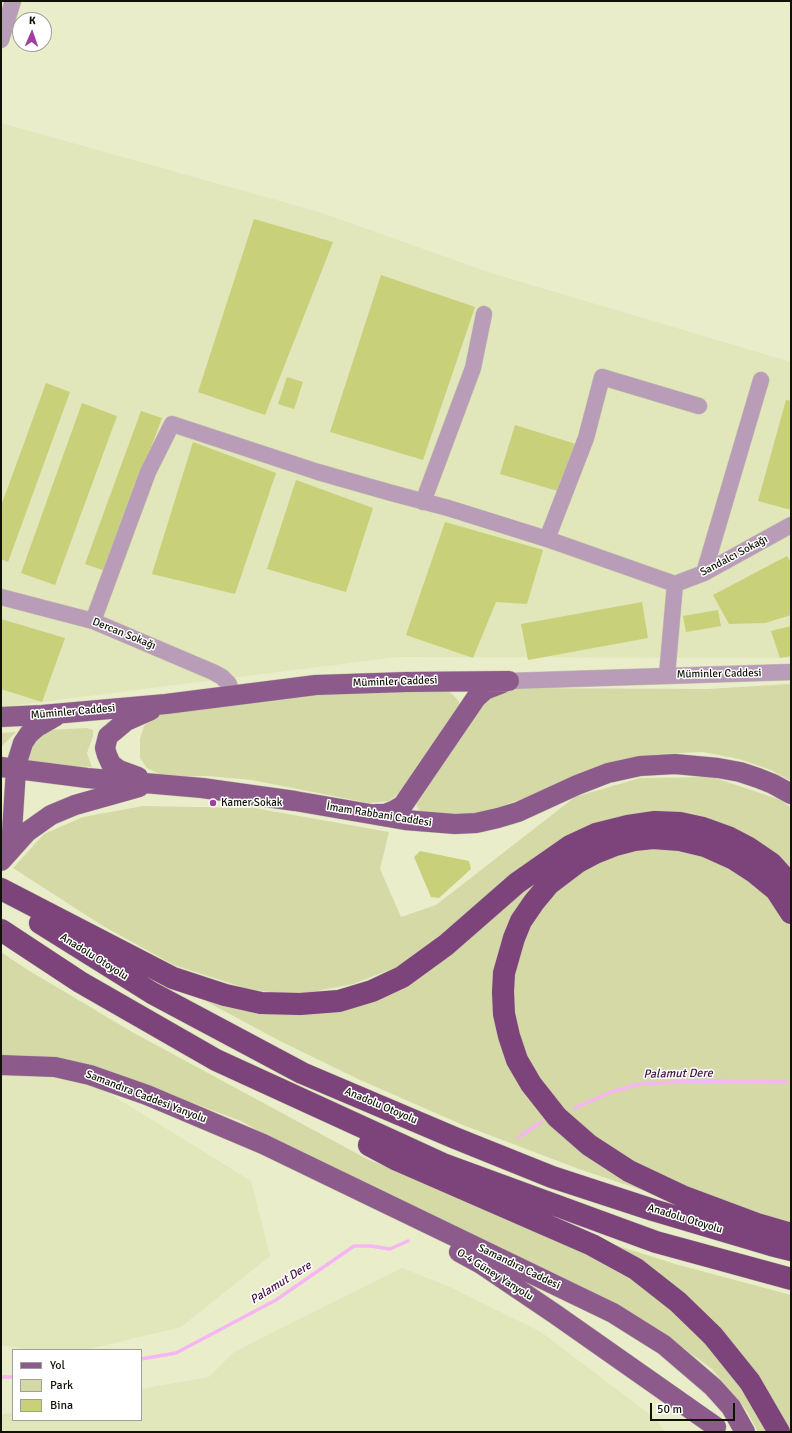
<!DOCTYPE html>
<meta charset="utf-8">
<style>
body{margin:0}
#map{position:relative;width:792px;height:1433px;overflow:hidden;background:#e9edca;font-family:Signika,sans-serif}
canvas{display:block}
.frame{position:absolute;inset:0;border:2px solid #111206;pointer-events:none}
.legend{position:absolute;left:12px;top:1349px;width:130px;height:72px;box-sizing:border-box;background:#fff;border:1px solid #a0a09b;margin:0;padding:5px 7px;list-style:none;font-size:12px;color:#111206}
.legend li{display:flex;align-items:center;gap:8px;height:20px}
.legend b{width:20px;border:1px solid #a0a09b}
.north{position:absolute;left:12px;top:12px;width:40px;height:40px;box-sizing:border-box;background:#fff;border:1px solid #a0a09b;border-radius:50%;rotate:2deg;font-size:11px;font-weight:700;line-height:16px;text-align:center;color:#111206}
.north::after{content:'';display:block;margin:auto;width:14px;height:18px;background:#a23da1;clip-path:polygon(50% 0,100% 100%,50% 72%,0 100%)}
.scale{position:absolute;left:650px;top:1403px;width:85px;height:18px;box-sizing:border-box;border:2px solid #111206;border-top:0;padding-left:5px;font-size:12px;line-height:14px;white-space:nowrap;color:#111206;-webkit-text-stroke:3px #fff;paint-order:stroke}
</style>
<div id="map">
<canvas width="792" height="1433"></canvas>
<div class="frame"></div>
<ul class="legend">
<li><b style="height:5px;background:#8d5b8b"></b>Yol</li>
<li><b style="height:11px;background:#d4d9a6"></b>Park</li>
<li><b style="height:11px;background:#c8d079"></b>Bina</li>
</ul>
<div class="north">K</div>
<div class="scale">50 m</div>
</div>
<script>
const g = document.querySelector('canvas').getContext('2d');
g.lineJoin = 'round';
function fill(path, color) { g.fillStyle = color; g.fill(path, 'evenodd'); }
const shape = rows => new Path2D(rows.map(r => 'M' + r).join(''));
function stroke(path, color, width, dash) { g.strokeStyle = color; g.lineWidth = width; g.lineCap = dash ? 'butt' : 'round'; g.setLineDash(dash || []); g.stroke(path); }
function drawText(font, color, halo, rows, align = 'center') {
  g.font = font + ' Signika,sans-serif'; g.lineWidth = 3; g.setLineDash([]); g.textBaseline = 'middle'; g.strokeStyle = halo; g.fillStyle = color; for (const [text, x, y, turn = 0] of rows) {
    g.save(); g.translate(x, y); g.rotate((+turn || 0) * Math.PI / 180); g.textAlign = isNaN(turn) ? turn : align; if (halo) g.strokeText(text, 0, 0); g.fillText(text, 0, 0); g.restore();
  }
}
fill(shape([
 [1,123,319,212,491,273,791,362,791,658,397,657,1,707],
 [1,1070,86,1079,251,1181,270,1256,181,1327,85,1350,29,1350,1,1345],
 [402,1268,450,1287,541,1332,653,1417,666,1432,1,1432,1,1415,13,1412,13,1420,141,1420,141,1389,209,1377,233,1353,273,1332]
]), '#e1e6bb');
fill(shape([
 [791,684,791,781,771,770,739,759,703,752,657,754,597,766,538,793,479,814,434,817,420,813,416,803,475,713,496,688,707,689],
 [439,689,451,693,459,701,459,714,404,789,389,801,369,803,252,780,208,776,170,776,159,774,147,768,140,758,140,739,144,726,157,715,315,692],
 [87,728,93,730,93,736,87,753,92,767,22,764,26,745,48,730],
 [16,732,1,747,1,733],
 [712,777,781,800,791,808,791,872,642,813,410,962,353,984,296,995,248,989,174,965,103,926,13,868,44,834,83,817,143,806,254,808,389,832,380,869,401,917,436,905,575,797,640,778],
 [605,836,746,858,607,841,505,938,515,1072,675,1201,579,1169,463,1125,358,1079,280,1041,185,990,343,1009],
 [637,847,690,848,756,883,791,927,791,1225,689,1189,608,1149,558,1108,523,1054,511,995,519,944,546,898,586,864],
 [1,952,28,970,132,1032,367,1159,580,1247,625,1269,721,1355,772,1432,758,1432,747,1411,712,1369,658,1329,295,1148,293,1150,241,1121,158,1090,56,1057,1,1055],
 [612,1244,675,1264,791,1295,791,1432]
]), '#d4d9a6');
stroke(shape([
 [575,1108,611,1092,640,1084,694,1081,786,1082],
 [519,1137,541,1122],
 [141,1359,176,1353,276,1300,354,1246,371,1246,390,1249,408,1241],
 [1,1377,13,1377]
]), '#f6b5f3', 3.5);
fill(shape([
 [254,219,333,242,265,415,198,392],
 [381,275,475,307,423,460,330,432],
 [287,377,303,382,294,409,278,404],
 [46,383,70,392,8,562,1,559,1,506],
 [786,400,791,401,791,510,758,501],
 [82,403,117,416,55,585,21,573],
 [141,411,162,418,105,571,85,564],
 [515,425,576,444,561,492,500,474],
 [193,442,276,473,235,594,152,574],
 [296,480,373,508,346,592,267,569],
 [445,522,543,550,527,604,496,602,473,658,406,635],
 [787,556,791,563,791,615,765,623,729,624,713,595],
 [642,602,648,638,528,660,521,624],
 [718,610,721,626,686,632,683,616],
 [1,619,65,638,42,702,1,689],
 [791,626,791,656,780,658,771,631],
 [420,851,469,861,471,869,439,898,431,897,414,857]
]), '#c8d079');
const minor = shape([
 [1,40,13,1],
 [423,502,473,368,484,314],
 [547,539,586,438,602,377,699,406],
 [704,573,761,380],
 [675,584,704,573,791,525],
 [1,597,93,621,213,672,222,677,229,684,232,697],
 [93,621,148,472,172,424,318,472,388,492,448,508,547,539,675,584,667,675],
 [509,681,791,672]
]);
const major = shape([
 [1,717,42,715,166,704,316,685,407,682,509,681],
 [1,767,87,778,202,788,295,801,405,820,455,824,476,823,498,818,518,812,577,785,608,773,640,766,675,764,718,768,740,772,758,778,773,784,791,794],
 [138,777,119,770,111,764,107,755,105,748,108,736,113,732,126,721,151,710],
 [376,814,385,814,395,810,403,805,476,698,485,690,503,683],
 [5,853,10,842,12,832,16,769,18,759,23,743,29,734,37,727,56,716],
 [1,861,27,832,51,815,75,805,139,787],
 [1,1065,55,1067,90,1075,147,1095,263,1144,613,1313,664,1345,713,1387,731,1407,745,1432],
 [459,1252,481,1264,555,1314,716,1427]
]);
const highway = shape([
 [1,889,173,978,225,995,261,1003,300,1004,339,1001,372,991,402,977,446,945,517,883,570,846,596,834,628,826,655,822,680,823,703,828,728,837,749,848,771,863,791,885],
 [791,913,776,890,754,872,734,859,705,846,680,840,653,838,634,840,615,845,595,853,578,862,549,884,534,902,521,921,514,938,504,973,503,992,504,1014,509,1036,517,1060,531,1084,557,1117,589,1145,629,1171,682,1196,757,1224,791,1234],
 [40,923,152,993,302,1073,455,1138,552,1177,653,1210,771,1245,791,1250],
 [1,930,80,982,216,1060,443,1164,656,1242,791,1279],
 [369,1145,397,1160,592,1245,636,1269,678,1302,713,1336,750,1382,779,1432]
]);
stroke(minor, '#c6caab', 17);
stroke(major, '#c6caab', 21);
stroke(highway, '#c6caab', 23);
stroke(minor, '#b99cb7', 16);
stroke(major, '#8d5b8b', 20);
stroke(highway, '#7d437b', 22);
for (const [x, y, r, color] of [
 [213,803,4,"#a23da1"]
]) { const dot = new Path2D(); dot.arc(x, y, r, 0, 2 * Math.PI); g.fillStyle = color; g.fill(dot); stroke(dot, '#fff', 1.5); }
drawText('11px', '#111206', '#fff', [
 ["Sandalcı Sokağı",734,556,-28],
 ["Dercan Sokağı",124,634,22],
 ["Müminler Caddesi",719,674,-1],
 ["Müminler Caddesi",395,682,-2],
 ["Müminler Caddesi",73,712,-5],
 ["İmam Rabbani Caddesi",379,815,9],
 ["Anadolu Otoyolu",94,957,32],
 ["Samandıra Caddesi Yanyolu",146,1097,21],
 ["Anadolu Otoyolu",381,1106,23],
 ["Anadolu Otoyolu",685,1219,17],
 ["Samandıra Caddesi",519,1267,26],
 ["O-4 Güney Yanyolu",495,1275,32]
]);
drawText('11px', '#111206', '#fff', [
 ["Kamer Sokak",221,803]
], 'left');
drawText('italic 12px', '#470e47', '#fff', [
 ["Palamut Dere",678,1074,-1],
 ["Palamut Dere",281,1283,-32]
]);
</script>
